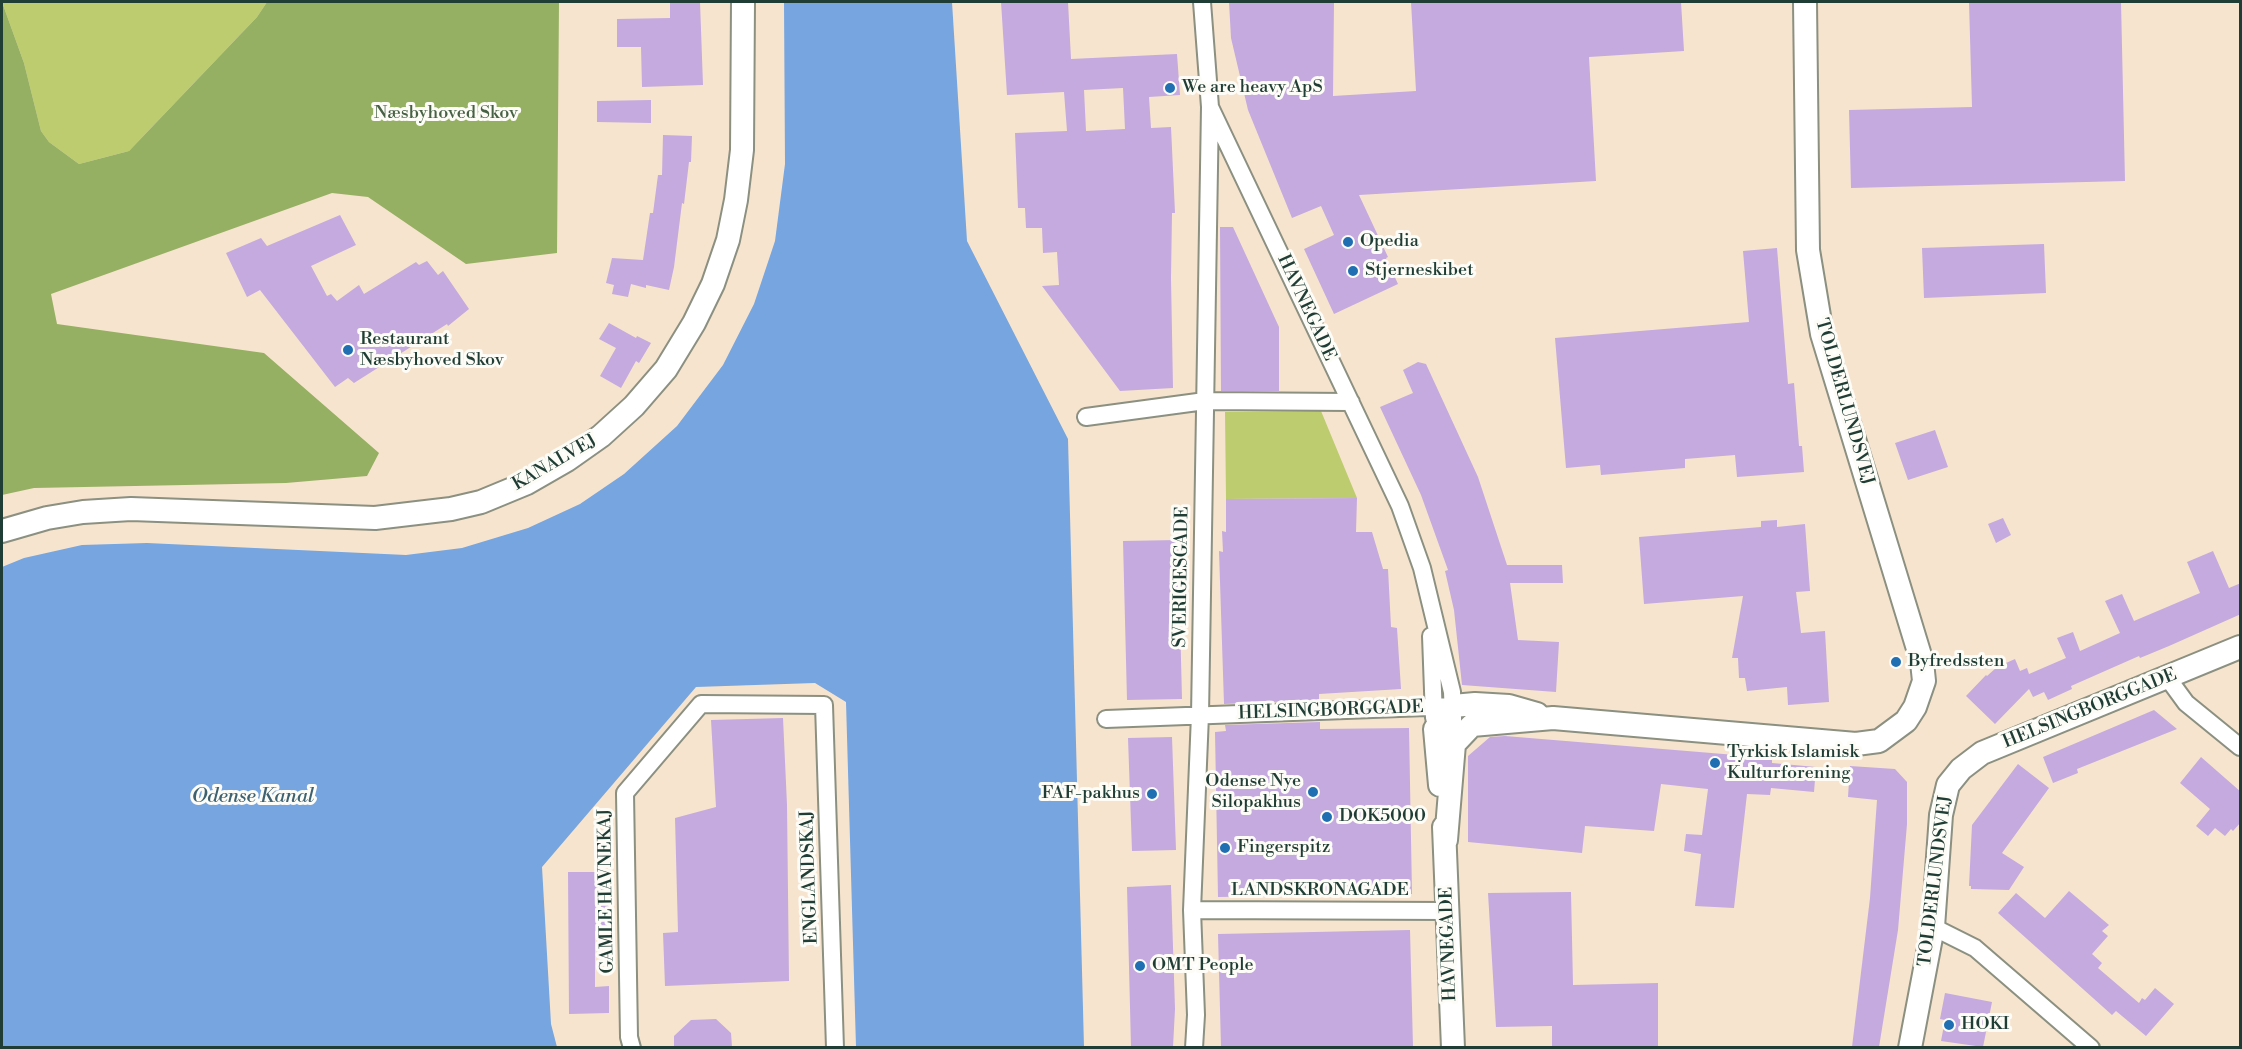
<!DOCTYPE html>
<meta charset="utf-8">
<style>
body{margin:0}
#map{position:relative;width:2242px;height:1049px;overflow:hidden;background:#f7e4ce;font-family:"Libre Bodoni",serif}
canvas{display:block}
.frame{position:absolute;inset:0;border:3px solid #1f3d34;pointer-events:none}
</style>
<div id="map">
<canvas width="2242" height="1049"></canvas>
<div class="frame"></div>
</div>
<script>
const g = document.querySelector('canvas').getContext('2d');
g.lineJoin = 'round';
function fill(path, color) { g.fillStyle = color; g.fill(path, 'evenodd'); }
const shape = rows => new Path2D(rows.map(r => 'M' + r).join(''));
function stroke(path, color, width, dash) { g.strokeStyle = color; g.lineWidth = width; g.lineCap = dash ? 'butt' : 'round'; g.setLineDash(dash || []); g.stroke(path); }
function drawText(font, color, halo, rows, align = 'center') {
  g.font = font + ' "Libre Bodoni",serif'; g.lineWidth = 6; g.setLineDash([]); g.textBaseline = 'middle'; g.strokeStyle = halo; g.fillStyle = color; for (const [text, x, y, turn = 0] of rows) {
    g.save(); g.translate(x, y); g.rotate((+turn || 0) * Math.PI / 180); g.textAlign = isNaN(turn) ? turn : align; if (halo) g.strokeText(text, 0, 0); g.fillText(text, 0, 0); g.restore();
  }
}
fill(shape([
 [2,2,267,2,257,17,129,151,79,164,49,142,41,131,24,63],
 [1321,411,1357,498,1226,499,1225,412]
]), '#bccc6f');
fill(shape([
 [2,2,24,63,41,131,49,142,79,164,129,151,257,17,267,2,559,2,557,253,466,264,368,197,332,193,51,294,57,324,264,353,379,453,367,476,286,483,34,488,2,495]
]), '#95b062');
fill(shape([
 [784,2,952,2,967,241,1068,439,1084,1047,856,1047,846,702,815,683,696,687,542,867,551,1024,557,1047,2,1047,2,567,24,558,82,545,147,543,406,555,462,548,528,528,580,504,624,474,677,426,723,365,754,304,775,241,785,164]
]), '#76a5df');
fill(shape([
 [670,2,700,2,703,85,642,87,641,47,617,47,617,19,670,18],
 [1001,2,1068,2,1071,59,1177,54,1180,95,1149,97,1151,128,1171,127,1175,213,1172,213,1171,278,1173,388,1120,391,1042,286,1059,285,1057,252,1043,253,1042,228,1026,228,1025,208,1018,208,1015,133,1067,131,1064,92,1007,95],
 [1123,88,1125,129,1086,131,1084,90],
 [1229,2,1334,2,1333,96,1416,91,1411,2,1681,2,1684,51,1589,57,1596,181,1359,195,1388,257,1386,258,1398,284,1334,314,1304,249,1334,235,1321,206,1292,218,1248,110,1231,38],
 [1969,2,2121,2,2125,181,1851,188,1849,110,1972,107],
 [651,100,651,123,597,122,597,101],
 [663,135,692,136,691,162,689,162,684,204,682,203,674,267,669,290,646,285,646,288,631,284,628,297,612,294,614,285,606,283,612,258,643,260,650,213,653,213,658,175,662,175],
 [340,215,356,245,311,266,327,296,331,294,337,301,359,285,364,294,416,262,419,265,427,261,438,275,443,271,469,309,448,326,447,324,354,383,348,378,335,387,260,290,247,297,226,253,261,238,267,246],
 [1220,227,1233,227,1279,327,1279,391,1221,391],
 [2044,244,2046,293,1924,298,1922,248],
 [1777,248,1788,384,1794,383,1799,446,1802,446,1804,472,1737,477,1735,455,1685,459,1685,468,1601,475,1600,465,1566,468,1555,338,1749,322,1743,251],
 [609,323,636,338,637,336,651,343,639,363,636,361,621,388,600,376,616,348,599,339],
 [1418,362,1426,364,1478,477,1507,565,1562,565,1563,583,1510,583,1518,640,1559,642,1556,692,1462,685,1454,610,1445,571,1448,570,1421,495,1380,407,1413,393,1403,370],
 [1935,430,1948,467,1908,480,1895,443],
 [1357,498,1356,532,1372,532,1383,569,1388,569,1391,627,1397,628,1401,689,1319,694,1319,700,1224,704,1219,551,1223,552,1222,531,1226,532,1226,499],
 [2003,518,2011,535,1996,543,1988,524],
 [1777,520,1777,527,1805,524,1810,591,1796,592,1801,633,1825,631,1829,702,1788,705,1787,687,1747,691,1745,678,1739,678,1738,658,1732,658,1743,596,1644,604,1639,537,1761,527,1761,521],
 [1178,540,1182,699,1127,700,1123,541],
 [2213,551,2229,588,2241,583,2241,614,2169,646,2140,658,2139,656,2071,686,2072,689,2048,700,2044,692,2033,697,2029,689,1995,724,1966,696,1986,675,1987,676,1997,667,2015,659,2020,671,2027,668,2029,674,2066,658,2057,638,2073,632,2080,651,2120,633,2105,601,2122,594,2134,621,2200,593,2187,562],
 [2154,710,2177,729,2077,769,2078,773,2053,783,2043,757],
 [783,718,787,805,789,981,665,986,663,933,678,932,675,818,716,807,711,720],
 [1320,722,1320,729,1409,728,1412,894,1218,897,1215,732,1226,731,1225,725],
 [1505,736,1772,758,1772,763,1816,767,1814,792,1771,788,1770,795,1747,794,1734,908,1695,906,1701,854,1684,851,1686,834,1702,835,1708,789,1661,784,1654,831,1585,826,1582,853,1468,842,1468,756,1490,737],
 [1172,737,1176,850,1132,851,1128,738],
 [2201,757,2241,792,2241,822,2233,831,2231,829,2225,836,2215,828,2208,836,2196,826,2210,809,2180,783],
 [2018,764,2049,788,2002,853,2024,867,2009,890,1971,889,1971,886,1969,886,1972,825],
 [1850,766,1895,769,1907,782,1907,824,1898,930,1879,1047,1852,1047,1870,898,1877,800,1848,797],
 [568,872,609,872,609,931,595,931,595,987,609,986,609,1013,569,1014],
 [1171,885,1175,1009,1173,1047,1131,1047,1127,887],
 [2069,891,2109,925,2102,931,2108,936,2092,954,2102,963,2098,968,2139,1003,2142,998,2145,1000,2155,988,2174,1004,2146,1036,2116,1011,2112,1015,1998,913,2016,893,2045,918],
 [1571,892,1573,985,1658,983,1658,1047,1552,1047,1552,1026,1496,1027,1488,893],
 [1410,930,1413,1047,1221,1047,1218,934],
 [1945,993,1992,1002,1983,1047,1941,1041,1945,1020,1940,1019],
 [716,1019,731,1033,732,1047,674,1047,674,1036,691,1020]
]), '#c4aade');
const street = shape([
 [1202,2,1210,107,1400,506,1422,568,1452,692,1454,744],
 [1086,417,1205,401,1351,402],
 [1431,636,1434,718],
 [2167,677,2186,703,2240,747],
 [1106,719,1453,706],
 [1192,910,1448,911],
 [1933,927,1975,948,2091,1048],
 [632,1048,629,1037,625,793,701,704,824,705,835,1048],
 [1194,1048,1196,1015,1192,910,1200,715,1210,107]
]);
const secondary = shape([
 [2,531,47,518,83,512,131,509,375,518,451,509,481,502,527,483,567,460,601,436,634,406,666,369,694,323,713,284,728,240,736,200,742,150,743,2],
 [1440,785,1435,729,1453,706,1475,704,1509,706,1537,714],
 [1444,827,1453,1048],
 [1446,840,1454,744,1472,725,1553,718,1856,744,1879,741,1906,721,1915,707,1924,681,1922,662,1822,334,1808,250,1805,2],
 [1910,1048,1933,927,1941,815,1948,785,1961,769,1982,753,2240,647]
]);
stroke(street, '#8b9081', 20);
stroke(secondary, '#8b9081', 26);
stroke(street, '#fff', 16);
stroke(secondary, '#fff', 22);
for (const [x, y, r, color] of [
 [1170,88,6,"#1f6fb2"],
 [1348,242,6,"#1f6fb2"],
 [1353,271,6,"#1f6fb2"],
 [348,350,6,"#1f6fb2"],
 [1896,662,6,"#1f6fb2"],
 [1715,763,6,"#1f6fb2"],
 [1313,792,6,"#1f6fb2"],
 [1152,794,6,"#1f6fb2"],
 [1327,817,6,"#1f6fb2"],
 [1225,848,6,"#1f6fb2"],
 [1140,966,6,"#1f6fb2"],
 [1949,1025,6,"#1f6fb2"]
]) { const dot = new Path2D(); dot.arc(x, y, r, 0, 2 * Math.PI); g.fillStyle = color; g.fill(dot); stroke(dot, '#fdfcf7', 2); }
drawText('18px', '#1f3d34', '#fdfcf7', [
 ["We are heavy ApS",1182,88],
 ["Opedia",1360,242],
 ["Stjerneskibet",1365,271],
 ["Restaurant",360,340],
 ["Næsbyhoved Skov",360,361],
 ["Byfredssten",1908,662],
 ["Tyrkisk Islamisk",1727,753],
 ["Kulturforening",1727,774],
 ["Odense Nye",1301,782,"right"],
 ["Silopakhus",1301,803,"right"],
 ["FAF-pakhus",1140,794,"right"],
 ["DOK5000",1339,817],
 ["Fingerspitz",1237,848],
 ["OMT People",1152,966],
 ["HOKI",1961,1025]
], 'left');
drawText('18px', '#466143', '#fdfcf7', [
 ["Næsbyhoved Skov",446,114]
]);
drawText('18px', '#1f3d34', '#fdfcf7', [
 ["HAVNEGADE",1306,308,65],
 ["TOLDERLUNDSVEJ",1844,402,74],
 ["KANALVEJ",555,463,-30],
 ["SVERIGESGADE",1182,577,-89],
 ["HELSINGBORGGADE",2090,709,-22],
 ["HELSINGBORGGADE",1331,711,-2],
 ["ENGLANDSKAJ",810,877,-92],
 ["TOLDERLUNDSVEJ",1936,881,-83],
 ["GAMLE HAVNEKAJ",607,891,-91],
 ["LANDSKRONAGADE",1320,891],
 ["HAVNEGADE",1449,944,-92]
]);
drawText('italic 20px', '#3d6170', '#fdfcf7', [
 ["Odense Kanal",253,797]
]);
</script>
